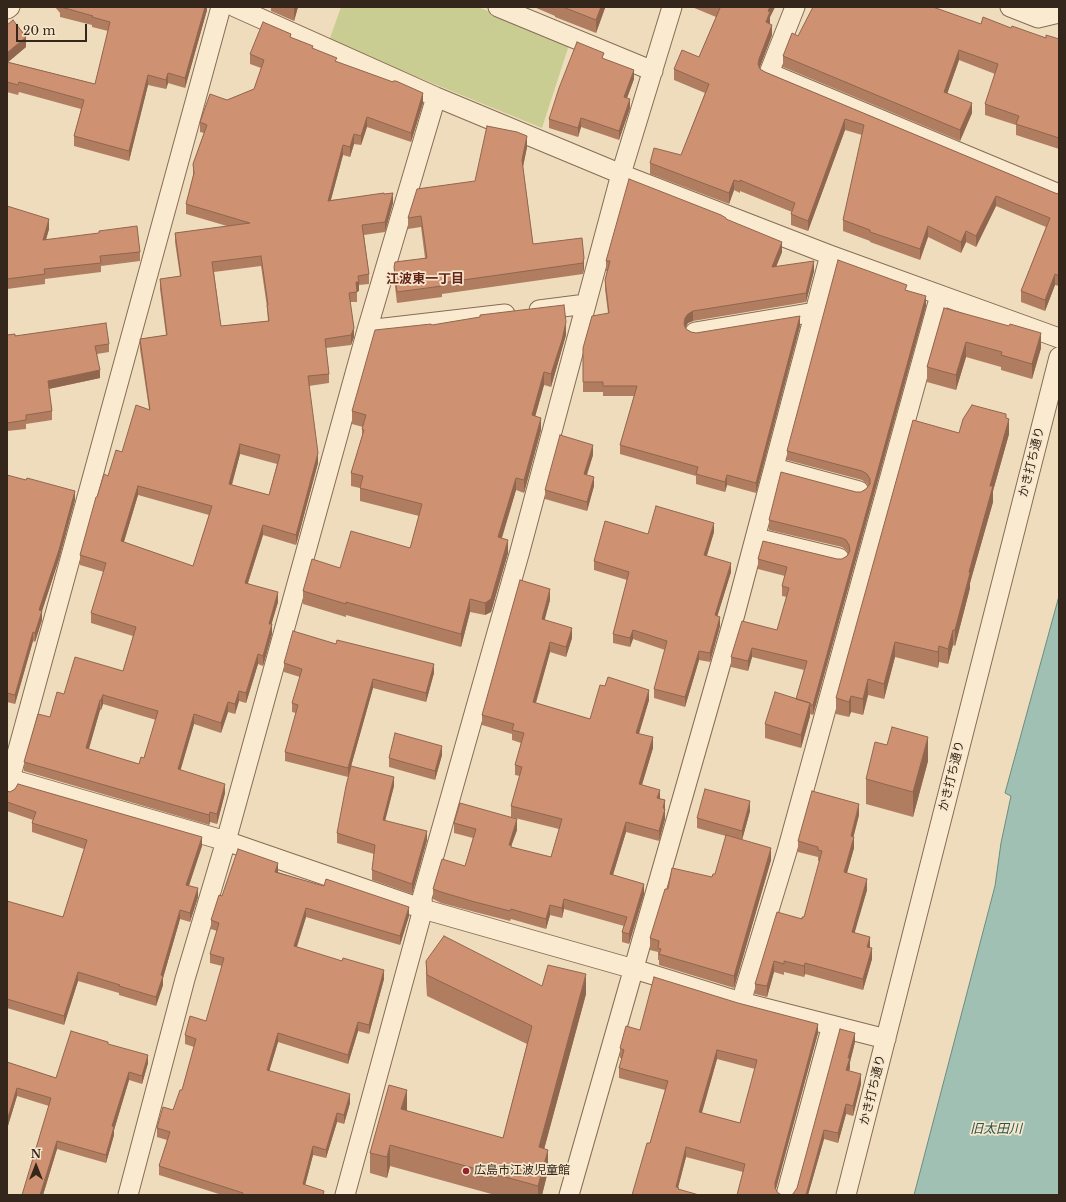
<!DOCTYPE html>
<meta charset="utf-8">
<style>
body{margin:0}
#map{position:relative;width:1066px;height:1202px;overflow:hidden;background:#efdcbc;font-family:"Libre Baskerville",serif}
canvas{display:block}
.frame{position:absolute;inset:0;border:8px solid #35261b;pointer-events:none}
.north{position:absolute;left:16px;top:1146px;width:40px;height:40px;-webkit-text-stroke:3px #f6e7cc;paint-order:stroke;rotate:0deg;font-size:11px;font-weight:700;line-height:16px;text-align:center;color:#35261b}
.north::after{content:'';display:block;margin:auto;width:14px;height:18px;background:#35261b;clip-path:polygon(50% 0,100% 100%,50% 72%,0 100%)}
.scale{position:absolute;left:16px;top:24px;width:71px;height:18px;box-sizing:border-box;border:2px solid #35261b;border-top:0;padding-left:5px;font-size:12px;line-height:14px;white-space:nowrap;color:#35261b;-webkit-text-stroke:3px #f6e7cc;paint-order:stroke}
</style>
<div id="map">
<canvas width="1066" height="1202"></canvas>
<div class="frame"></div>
<div class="north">N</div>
<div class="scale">20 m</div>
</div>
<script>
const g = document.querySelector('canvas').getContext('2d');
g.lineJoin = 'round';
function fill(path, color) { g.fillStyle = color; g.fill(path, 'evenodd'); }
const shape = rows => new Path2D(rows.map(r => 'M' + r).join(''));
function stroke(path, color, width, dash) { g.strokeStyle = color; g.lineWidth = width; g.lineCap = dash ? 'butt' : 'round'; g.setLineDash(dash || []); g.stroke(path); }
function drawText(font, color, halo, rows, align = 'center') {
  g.font = font + ' "Libre Baskerville","Noto Sans JP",serif'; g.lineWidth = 3.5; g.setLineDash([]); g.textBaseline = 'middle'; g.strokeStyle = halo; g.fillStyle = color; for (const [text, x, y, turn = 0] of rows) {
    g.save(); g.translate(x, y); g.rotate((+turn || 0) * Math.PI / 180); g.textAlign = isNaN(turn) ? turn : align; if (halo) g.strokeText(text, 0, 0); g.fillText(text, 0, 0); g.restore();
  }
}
fill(shape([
 [341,7,478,7,569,45,542,128,329,41]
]), '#cacd91');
const water = shape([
 [1059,596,1059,1195,914,1195,995,886,1001,843,1011,796,1005,793,1059,596]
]);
fill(water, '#a0c0b4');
stroke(water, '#688d81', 1);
const street = shape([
 [235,7,436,97,621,174,830,255,1059,338],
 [498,7,653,71],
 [795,7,769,73,1059,194],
 [1010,7,1038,18,1059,13],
 [7,9,10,7],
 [539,310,586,304],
 [367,330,505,314],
 [695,332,815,312],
 [774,468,859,491],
 [756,538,839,558],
 [7,778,226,841,423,909,634,969,741,1002,886,1039],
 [7,790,221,7],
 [741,1002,787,851,940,295],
 [128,1195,185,979,226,841,367,330,436,97],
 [345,1195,423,909,422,898,520,551,621,174,672,7],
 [569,1195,735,614,830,255],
 [786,1195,832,1025],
 [846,1195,1059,357]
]);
stroke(street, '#876c56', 21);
stroke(street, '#faead0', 19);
fill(shape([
 [55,7,207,7,207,10,185,88,168,83,166,89,148,85,129,161,74,146,74,136,81,109,19,92,18,95,7,92,7,25,26,47,8,62,95,84,108,31,92,27,92,25,60,17,60,13],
 [268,7,298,7,294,21,271,11,271,8],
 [534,7,605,7,605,8,596,33,555,17,555,16],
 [692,7,775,7,770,17,770,24,772,35,760,67,760,69,765,72,1055,193,1059,194,1059,286,1055,285,1045,311,1021,302,1021,291,1046,227,996,206,976,247,966,242,961,253,928,237,920,260,870,242,870,241,843,231,843,220,862,135,845,130,808,231,791,225,791,214,792,212,740,191,740,193,734,190,729,204,650,174,650,163,681,155,705,93,674,80,674,69,699,57,716,17],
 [981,24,1011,28,1046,38,1059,39,1059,149,1016,135,1016,125,985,115,985,104,995,74,959,60,947,93,972,113,960,141,783,67,783,56,798,36],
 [291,38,337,62,423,103,411,142,367,127,361,145,354,144,350,157,343,155,331,200,384,194,393,203,385,232,364,235,369,274,369,284,359,285,359,291,357,292,357,302,350,302,354,337,351,345,326,348,329,374,329,383,309,386,318,463,296,545,263,535,248,583,278,602,271,624,272,634,263,666,258,664,246,703,239,701,235,714,228,712,221,733,194,724,180,770,225,793,217,824,210,822,209,825,24,771,24,762,64,694,123,671,133,636,91,623,91,613,104,572,80,565,80,555,97,497,108,476,122,452,149,409,140,349,140,339,166,335,160,289,160,279,180,276,175,242,175,233,227,226,186,214,186,204,193,176,193,164,204,133,200,132,200,122,227,100,254,89,261,68,250,64,250,54],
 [261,266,267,307,268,321,221,326,214,272],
 [240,454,277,464,269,495,232,485],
 [138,495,209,515,193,566,124,542],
 [103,704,156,720,144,758,139,764,89,749,100,710,101,710],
 [604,59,634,79,627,98,630,108,619,140,581,127,578,137,549,128,549,119],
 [527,147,523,167,533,244,582,238,584,268,583,274,442,294,442,297,397,303,394,278,394,267,425,258,421,227,408,229,408,218,475,181],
 [7,206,49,229,46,239,140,252,140,261,101,266,101,272,45,279,45,284,7,289],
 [726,220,782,252,776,267,814,271,806,302,693,321,688,323,686,327,686,329,691,332,696,333,800,326,756,493,727,485,725,492,696,484,696,476,620,454,620,445,634,396,603,396,603,392,583,392,583,348,608,313,605,289,605,280,607,271,606,271,606,261],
 [907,290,926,306,813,715,810,714,810,716,801,748,765,738,765,724,796,699,804,670,752,657,748,671,731,667,731,657,777,630,787,597,782,596,782,586,785,576,758,569,758,559,842,559,847,556,848,553,846,550,842,547,769,530,769,520,856,492,861,492,866,489,868,486,867,484,862,480,787,460,787,451],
 [944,308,1041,348,1032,379,1001,370,1001,367,966,357,956,390,927,382,927,367],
 [432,325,566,335,551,387,544,385,535,416,541,430,524,493,516,490,502,538,508,553,491,612,485,615,470,612,461,647,346,615,346,617,303,604,303,591,340,568,410,548,419,516,360,501,360,488,351,486,351,473,362,436,362,429,363,427,352,424,352,411],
 [7,335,109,344,109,352,97,354,100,378,49,389,52,411,52,420,26,424,26,429,7,431],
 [1006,418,1009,434,993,491,993,502,970,583,970,588,955,646,953,645,948,664,939,662,938,668,895,657,884,699,868,695,863,715,851,712,849,717,836,714,836,698,959,433],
 [593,455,587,475,594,486,587,511,545,499,545,490],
 [7,475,75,500,59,559,42,611,42,620,35,642,33,641,15,704,7,702],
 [714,532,707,556,731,572,717,616,720,626,710,662,699,660,685,707,654,698,654,689,665,650,633,639,630,647,613,643,613,634,627,580,594,570,594,561,648,534],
 [550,600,544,620,572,638,566,657,550,652,536,703,590,719,649,700,639,734,653,748,642,785,660,799,665,800,665,819,659,841,626,832,613,875,644,894,629,944,622,942,622,932,624,926,564,909,562,918,550,915,546,929,511,919,510,921,475,912,441,903,433,899,433,889,465,866,473,838,454,833,454,823,517,830,511,847,551,857,559,829,511,817,511,806,520,776,515,775,515,765,521,743,512,740,512,734,482,725,482,715],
 [284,663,434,673,426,702,373,688,348,777,285,761,285,752,296,713,292,712,292,703,300,677,284,672],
 [442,755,435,780,389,767,389,758],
 [928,761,913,817,866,804,866,779],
 [394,786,385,820,427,840,412,894,372,880,372,870,374,854,337,843,337,833],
 [7,791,202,846,189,886,198,897,190,922,180,919,163,978,163,985,156,1006,119,995,119,993,78,981,64,1025,7,1008,7,901,63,917,84,849,32,832,32,823,33,820,7,811],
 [750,811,742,840,771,860,734,988,659,965,659,960,658,960,658,952,650,950,650,938,668,889,712,877,715,874,726,836,697,828,697,818],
 [859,815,853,837,854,848,847,873,867,890,854,932,870,948,872,959,863,990,805,974,804,977,784,972,784,975,774,972,767,997,755,994,755,984,804,917,820,861,818,861,818,857,798,852,798,841],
 [278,872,409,916,400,945,306,917,297,947,384,979,369,1034,358,1031,348,1064,278,1042,269,1071,350,1103,344,1124,337,1122,326,1158,313,1155,305,1185,324,1195,222,1195,159,1175,159,1166,167,1140,157,1137,157,1128,173,1110,182,1090,194,1047,185,1044,185,1035,206,1021,222,966,210,963,210,954,217,931,211,929,211,920,222,896],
 [426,961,542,986,586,994,544,1149,548,1171,542,1195,495,1195,390,1166,387,1178,370,1173,370,1153,407,1111,503,1138,527,1044,427,996,426,981],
 [640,1030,818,1033,776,1189,743,1172,686,1157,678,1188,632,1195,650,1143,665,1090,619,1078,619,1068,622,1058,620,1058,620,1048],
 [717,1059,755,1069,740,1123,702,1113],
 [855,1042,850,1062,850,1068,849,1071,861,1084,853,1116,846,1114,838,1143,824,1139,808,1195,791,1195,793,1194,797,1188],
 [108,1044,148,1063,142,1084,129,1080,114,1130,114,1135,106,1163,57,1149,43,1195,22,1195,49,1106,17,1096,7,1129,7,1062,56,1078]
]), '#b17d61');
fill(shape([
 [205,7,207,7,207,10,185,88,185,78],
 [294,7,298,7,294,21],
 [601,7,605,7,605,8,596,33,596,20],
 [770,7,775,7,770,17,770,23,766,33,766,22,768,11],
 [772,25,772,35,759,69,758,75,759,59],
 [26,37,26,47,7,63,7,53],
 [959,50,959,60,944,103,944,92],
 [634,70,634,79,624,106,624,97],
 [168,73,168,83,166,89,166,80],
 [148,75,148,85,129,161,129,151],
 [423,93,423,103,411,142,411,133],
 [630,99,630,108,619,140,619,131],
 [972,103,972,113,960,141,960,130],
 [367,117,367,127,361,145,361,136],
 [581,118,581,127,578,137,578,128],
 [845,119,845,130,808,231,808,221],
 [354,134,354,144,350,157,350,147],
 [527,136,527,147,522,171,522,160],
 [343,145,343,155,328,210,328,201],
 [734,180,734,190,729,204,729,193],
 [393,193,393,203,385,232,385,222],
 [996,196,996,206,976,247,976,236],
 [49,219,49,229,43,250,43,240],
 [928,226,928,237,920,260,920,249],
 [966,231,966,242,961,253,961,242],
 [782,242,782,252,772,277,772,267],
 [584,258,584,268,583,274,583,263],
 [814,261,814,271,806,302,806,293],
 [1055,274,1055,285,1045,311,1045,300],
 [356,282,359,282,359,291,356,292],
 [926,296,926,306,813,715,813,705],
 [693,311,693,321,688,323,685,328,684,324,685,318,688,314],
 [800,316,800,326,756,493,756,483],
 [566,322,566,335,551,387,551,374],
 [354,328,354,337,351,345,351,335],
 [1041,333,1041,348,1032,379,1032,364],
 [966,342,966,357,956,390,956,375],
 [100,370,100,378,48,389,48,381],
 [544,372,544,385,532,428,532,415],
 [1006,414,1006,428,1009,419,1009,434,993,491,993,502,970,583,970,588,955,646,955,630,990,486],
 [541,418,541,430,524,493,524,480],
 [240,444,240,454,229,494,229,484],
 [593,445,593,455,584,483,584,474],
 [318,453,318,463,296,545,296,535],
 [727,475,727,485,725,492,725,482],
 [594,477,594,486,587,511,587,502],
 [516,478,516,490,498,550,498,537],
 [138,486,138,495,121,551,121,541],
 [75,491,75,500,59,559,42,611,42,620,35,642,35,633,39,610],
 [714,523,714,532,704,564,704,555],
 [263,525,263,535,245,592,245,583],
 [508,540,508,553,491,612,485,615,485,603],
 [731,563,731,572,715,624,715,615],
 [550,589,550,600,542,630,542,619],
 [278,592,278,602,269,633,269,624],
 [470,599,470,612,461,647,461,634],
 [720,617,720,626,710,662,710,653],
 [272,624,272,634,263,666,263,656],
 [572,628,572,638,566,657,566,647],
 [633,630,633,639,630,647,630,638],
 [953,630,953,645,948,664,948,649],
 [33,632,33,641,15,704,15,695],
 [550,642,550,652,533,712,533,702],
 [895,642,895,657,884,699,884,684],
 [939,646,939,662,938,668,938,652],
 [752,648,752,657,748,671,748,661],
 [699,651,699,660,685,707,685,697],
 [258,654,258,664,246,703,246,693],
 [434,664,434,673,426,702,426,693],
 [373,679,373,688,348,777,348,768],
 [868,679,868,695,863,715,863,699],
 [649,690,649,700,636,743,636,733],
 [239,691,239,701,235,714,235,704],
 [103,695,103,704,101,710,101,700],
 [851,696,851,712,849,717,849,702],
 [100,700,100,710,86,758,86,748],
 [228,702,228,712,221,733,221,723],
 [810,703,810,716,801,748,801,735],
 [194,714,194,724,178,779,178,769],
 [653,737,653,748,639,794,639,784],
 [928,737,928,761,913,817,913,792],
 [442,746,442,755,435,780,435,771],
 [394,777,394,786,383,829,383,820],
 [225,784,225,793,217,824,217,814],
 [660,790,660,800,657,798],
 [665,800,665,819,659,841,659,831],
 [750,801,750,811,742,840,742,831],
 [859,804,859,815,851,847,851,836],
 [210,812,210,822,209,825,209,815],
 [517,819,517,830,511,846,509,845],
 [626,822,626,832,610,884,610,874],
 [427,831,427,840,412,894,412,884],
 [202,837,202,846,186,894,186,885],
 [854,837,854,848,844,883,844,872],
 [771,848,771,860,734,988,734,976],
 [278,863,278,872,275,880,275,872],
 [867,879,867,890,852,942,852,932],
 [644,884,644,894,629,944,629,934],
 [198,888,198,897,190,922,190,913],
 [564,899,564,909,562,918,562,908],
 [550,905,550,915,546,929,546,919],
 [409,907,409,916,400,945,400,936],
 [306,908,306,917,294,955,294,946],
 [180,910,180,919,163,978,163,985,156,1006,156,997,161,975],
 [870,937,870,948,867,947],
 [872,948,872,959,863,990,863,979],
 [774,961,774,972,767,997,767,986],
 [805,963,805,974,804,977,804,966],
 [384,970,384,979,369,1034,369,1025],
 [78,972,78,981,64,1025,64,1016],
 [586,974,586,994,539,1168,539,1147],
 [358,1022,358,1031,348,1064,348,1055],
 [818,1024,818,1033,775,1192,775,1183],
 [278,1033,278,1042,267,1079,267,1070],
 [855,1033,855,1042,850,1062,850,1068,846,1080,846,1070,848,1058],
 [717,1050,717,1059,699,1122,699,1112],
 [148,1055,148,1063,142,1084,142,1076],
 [129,1072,129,1080,114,1130,114,1135,106,1163,106,1155,112,1126],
 [861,1074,861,1084,853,1116,853,1106],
 [17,1088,17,1096,7,1129,7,1121],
 [407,1090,407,1111,401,1109],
 [350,1094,350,1103,344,1124,344,1115],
 [846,1104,846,1114,838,1143,838,1133],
 [337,1113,337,1122,326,1158,326,1150],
 [824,1130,824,1139,808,1195,806,1195],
 [57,1141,57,1149,43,1195,40,1195],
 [390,1145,390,1166,387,1178,387,1157],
 [313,1146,313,1155,303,1193,303,1184],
 [686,1147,686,1157,676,1195,676,1187],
 [548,1150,548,1171,542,1195,538,1195,538,1186]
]), '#90664f');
const building = shape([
 [61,7,205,7,185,78,168,73,166,80,148,75,129,151,74,136,84,100,19,82,18,85,7,82,7,62,95,84,110,22,92,17,93,16,61,7],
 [563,7,601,7,596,20,563,7],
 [717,7,770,7,768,11,770,12,766,22,772,25,759,59,758,64,760,69,765,72,1055,193,1059,194,1059,276,1055,274,1045,300,1021,291,1050,218,996,196,976,236,966,231,961,242,928,226,920,249,870,232,870,230,843,220,864,125,845,119,808,221,791,214,795,203,740,180,740,182,734,180,729,193,650,163,654,148,681,155,709,84,674,69,682,50,699,57,720,8,717,7],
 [813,7,933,7,981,24,983,17,1011,28,1012,26,1046,38,1046,35,1059,39,1059,138,1016,124,1019,116,985,104,998,64,959,50,944,92,972,103,960,130,783,56,792,33,798,36,813,7],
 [13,20,26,37,7,53,7,25,13,20],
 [263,22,291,34,290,37,313,46,312,48,337,58,335,61,393,82,393,81,396,81,423,93,411,133,367,117,361,136,354,134,350,147,343,145,328,201,384,193,384,194,393,193,385,222,362,225,369,274,358,276,359,282,356,282,357,292,349,293,354,328,351,335,325,339,329,374,308,376,318,453,296,535,263,525,245,583,278,592,269,624,272,624,263,656,258,654,246,693,239,691,235,704,228,702,221,723,194,714,178,769,225,784,217,814,210,812,209,815,24,762,38,714,50,717,57,692,64,694,75,657,123,671,136,627,91,613,106,563,80,555,96,497,97,497,104,474,108,476,116,450,122,452,136,405,150,410,140,339,167,335,160,279,181,276,175,233,250,223,186,204,194,173,193,164,207,125,200,122,210,94,227,100,254,89,264,60,250,54,263,22],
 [261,256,268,305,267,305,269,321,221,326,212,262,261,256],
 [240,444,280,455,269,495,229,484,240,444],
 [138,486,212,506,193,566,121,541,138,486],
 [103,695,158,711,144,758,141,757,139,764,86,748,100,700,101,700,103,695],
 [577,42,604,53,602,58,634,70,624,97,630,99,619,131,581,118,578,128,549,119,559,88,577,42],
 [487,126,517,132,527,136,522,160,533,244,582,238,584,258,583,263,442,283,442,286,397,292,394,267,395,262,427,258,421,216,408,218,417,189,475,181,487,126],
 [629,179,721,215,726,218,726,219,782,242,772,267,814,261,806,293,693,311,688,314,685,318,684,324,686,329,691,332,696,333,800,316,756,483,727,475,725,482,696,474,698,467,620,445,637,386,603,386,603,382,583,382,583,348,592,316,609,313,605,280,610,261,606,261,629,179],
 [7,206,49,219,43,240,99,233,99,231,137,226,140,252,100,256,101,263,44,269,45,274,7,279,7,206],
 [838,260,907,285,905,290,926,296,813,705,810,705,810,703,796,699,807,661,752,648,748,661,731,657,742,621,777,630,789,588,782,586,787,567,758,559,763,541,837,559,842,559,847,556,850,551,849,545,846,540,842,538,769,520,781,472,856,492,861,492,866,489,870,484,870,479,867,474,862,471,787,451,838,260],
 [564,305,566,322,562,340,551,374,544,372,532,415,541,418,524,480,516,478,498,537,508,540,491,599,485,603,470,599,461,634,346,602,346,604,303,591,312,559,340,568,351,531,410,548,411,545,422,504,360,488,363,476,351,473,364,430,362,429,366,415,352,411,375,330,431,324,432,325,480,317,480,315,564,305],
 [944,308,1009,326,1010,324,1041,333,1032,364,1001,355,1002,352,966,342,956,375,927,367,944,308],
 [106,323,109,344,95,346,100,370,48,381,52,411,26,415,26,420,7,423,7,335,15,334,15,336,106,323],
 [972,405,1006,414,1006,418,1009,419,990,486,993,486,969,572,970,573,955,630,953,630,948,649,939,646,938,652,895,642,884,684,868,679,863,699,851,696,849,702,836,698,913,420,959,433,963,419,972,405],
 [560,435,593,445,584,474,594,477,587,502,545,490,560,435],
 [7,475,26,480,27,478,75,491,59,550,39,610,42,611,35,633,33,632,15,695,7,693,7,475],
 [656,506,714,523,704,555,731,563,715,615,720,617,710,653,699,651,685,697,654,689,667,641,633,630,630,638,613,634,629,572,594,561,605,521,648,534,656,506],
 [520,580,550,589,542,619,572,628,566,647,550,642,533,702,590,719,600,685,605,686,608,677,649,690,636,733,653,737,639,784,660,790,657,798,665,800,663,808,665,809,659,831,626,822,610,874,644,884,629,934,622,932,627,917,564,899,562,908,550,905,546,919,511,909,510,911,475,902,441,892,433,889,442,859,465,866,476,829,454,823,460,803,517,819,509,845,511,845,511,847,551,857,562,819,511,806,522,767,515,765,524,733,512,730,514,724,482,715,520,580],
 [293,631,336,644,337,640,434,664,426,693,373,679,348,768,285,752,298,705,292,703,302,669,284,663,293,631],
 [775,692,810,703,801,735,765,724,775,692],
 [892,727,928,737,913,792,866,779,875,742,887,745,892,727],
 [395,733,442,746,435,771,389,758,395,733],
 [351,766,394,777,383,820,427,831,412,884,372,870,375,845,337,833,346,786,351,766],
 [18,784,202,837,186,885,198,888,190,913,180,910,161,975,163,976,156,997,119,986,120,985,78,972,64,1016,7,999,7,901,63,917,87,840,32,823,36,812,7,802,7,791,10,792,15,789,18,784],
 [705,789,750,801,742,831,697,818,705,789],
 [812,791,859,804,851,836,854,837,844,872,867,879,852,932,870,937,867,947,872,948,863,979,805,963,804,966,784,961,784,964,774,961,767,986,755,984,777,912,802,919,802,917,804,917,822,851,818,850,818,847,798,841,812,791],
 [726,835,771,848,734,976,659,954,661,949,658,948,659,941,650,938,665,889,668,889,672,868,712,877,713,874,715,874,726,835],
 [238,849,278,863,275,872,324,886,326,879,409,907,400,936,306,908,294,946,342,961,343,958,384,970,369,1025,358,1022,348,1055,278,1033,267,1070,350,1094,344,1115,337,1113,326,1150,313,1146,303,1184,324,1191,323,1195,243,1195,243,1193,159,1166,170,1132,157,1128,163,1107,173,1110,180,1090,182,1090,196,1039,185,1035,190,1016,206,1021,224,958,210,954,219,923,211,920,219,895,222,896,238,849],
 [444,936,542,986,548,965,586,974,539,1147,548,1150,538,1186,390,1145,387,1157,370,1153,389,1085,407,1090,401,1109,503,1138,532,1026,427,975,426,961,444,936],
 [654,977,738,1003,818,1024,775,1183,775,1188,778,1193,782,1195,737,1195,745,1164,686,1147,676,1187,679,1188,678,1189,699,1195,632,1195,647,1143,650,1143,668,1081,619,1068,624,1050,620,1048,626,1026,640,1030,654,977],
 [717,1050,757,1060,740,1123,699,1112,717,1050],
 [840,1029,855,1033,848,1058,850,1058,846,1070,861,1074,853,1106,846,1104,838,1133,824,1130,806,1195,791,1195,793,1194,797,1188,840,1029],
 [71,1031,108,1042,108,1044,148,1055,142,1076,129,1072,112,1126,114,1127,106,1155,57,1141,40,1195,22,1195,51,1098,17,1088,7,1121,7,1062,56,1078,71,1031]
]);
fill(building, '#ce9171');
stroke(building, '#90664f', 1);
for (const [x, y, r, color] of [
 [466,1171,4,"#97242d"]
]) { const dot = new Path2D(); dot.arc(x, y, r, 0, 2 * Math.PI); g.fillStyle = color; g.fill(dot); stroke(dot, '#f6e7cc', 1.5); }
drawText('12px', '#35261b', '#f6e7cc', [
 ["かき打ち通り",1032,462,-76],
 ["かき打ち通り",952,776,-76],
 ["かき打ち通り",873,1090,-76]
]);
drawText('12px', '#35261b', '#f6e7cc', [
 ["広島市江波児童館",474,1171]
], 'left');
drawText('bold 13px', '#632319', '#f6e7cc', [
 ["江波東一丁目",425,279]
]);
drawText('italic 13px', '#295650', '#f6e7cc', [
 ["旧太田川",996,1129]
]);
</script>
